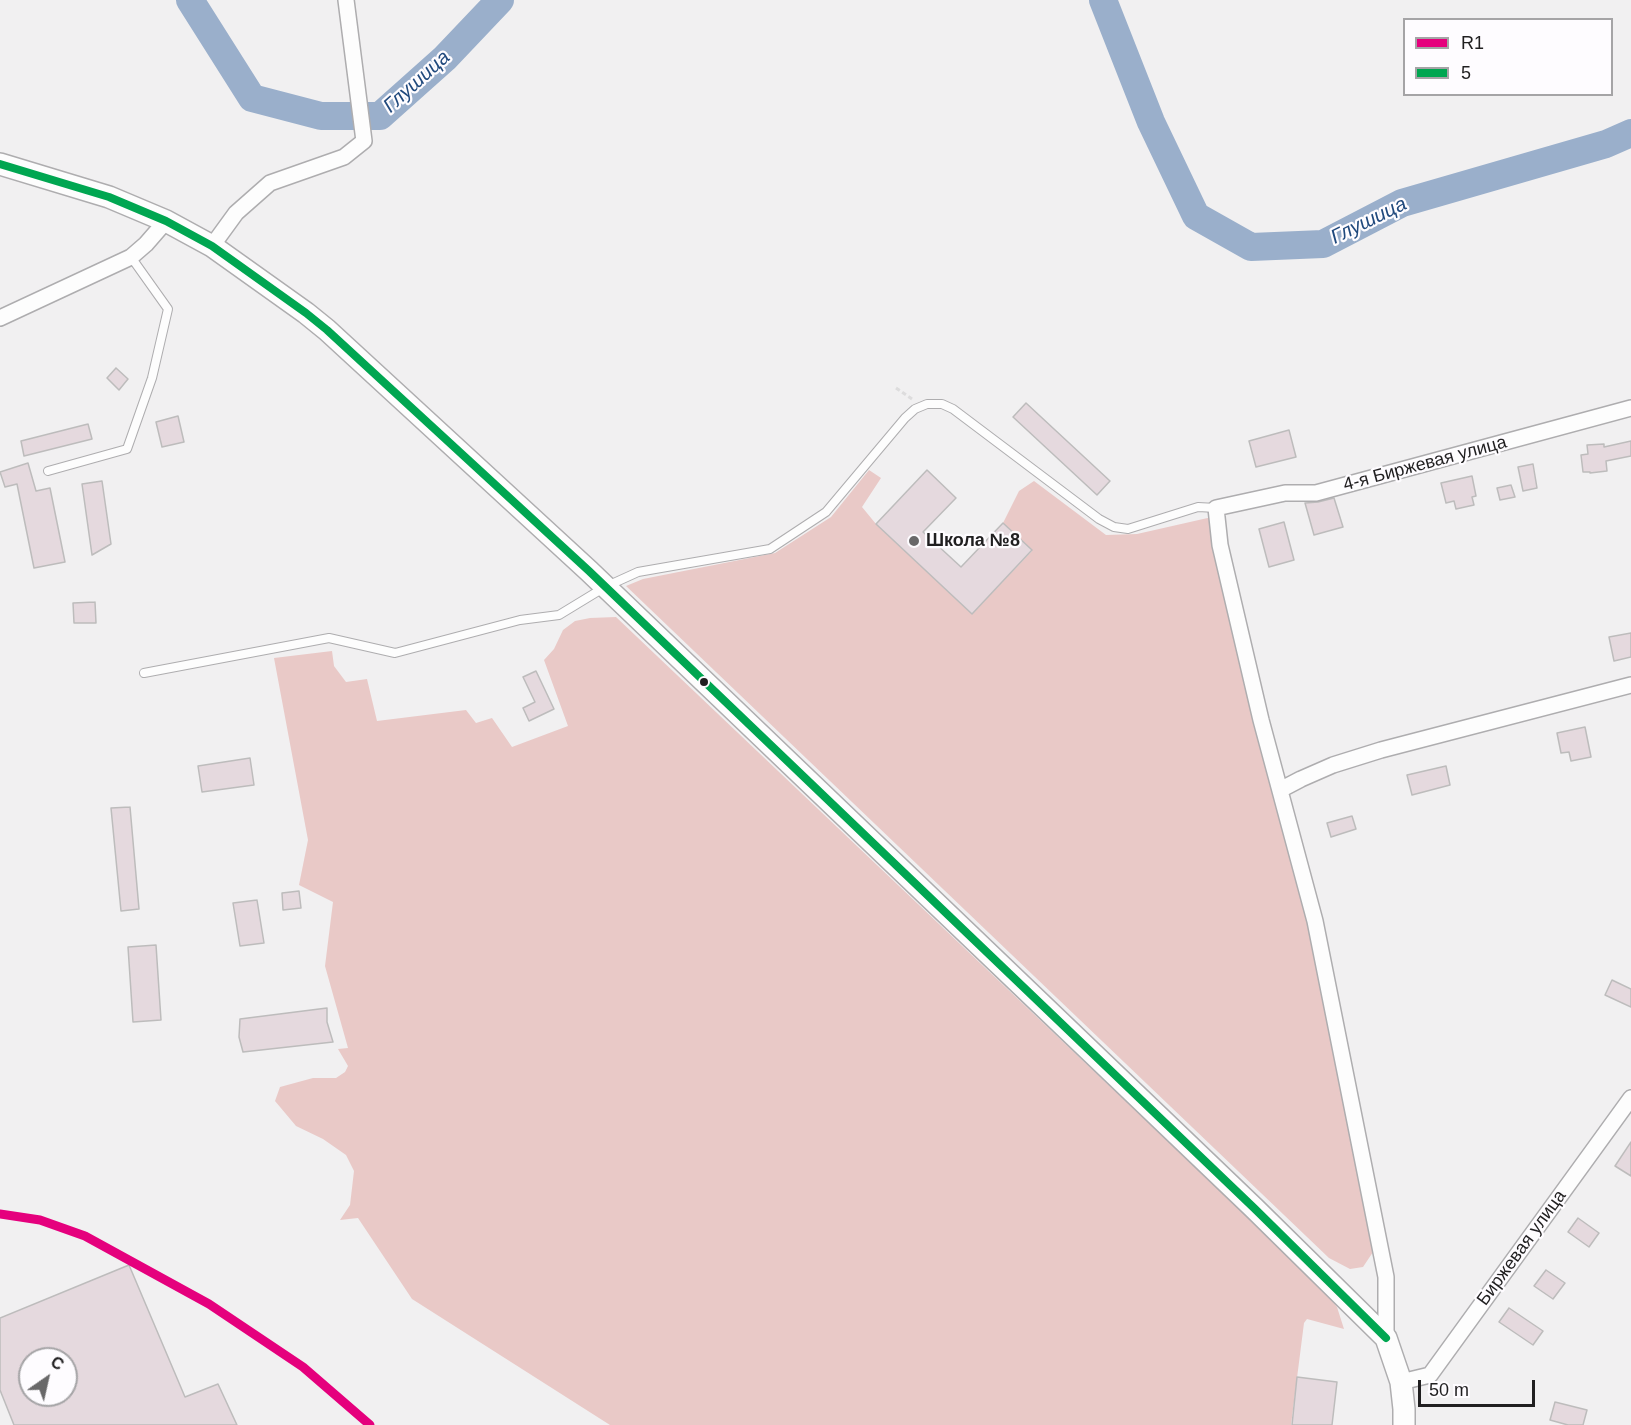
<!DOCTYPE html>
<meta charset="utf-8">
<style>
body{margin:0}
#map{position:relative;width:1631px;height:1425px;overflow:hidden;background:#f1f0f1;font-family:Helvetica,sans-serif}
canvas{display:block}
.legend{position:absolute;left:1403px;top:18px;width:210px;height:78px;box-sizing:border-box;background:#fefcff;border:2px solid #a5a4a6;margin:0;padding:8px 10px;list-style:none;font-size:18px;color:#201f20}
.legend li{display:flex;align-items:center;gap:12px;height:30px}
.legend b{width:30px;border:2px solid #a5a4a6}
.north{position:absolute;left:18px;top:1347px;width:60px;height:60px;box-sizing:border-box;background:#fefcff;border:2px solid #a5a4a6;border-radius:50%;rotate:34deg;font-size:16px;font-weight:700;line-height:24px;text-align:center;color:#201f20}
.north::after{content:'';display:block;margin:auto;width:21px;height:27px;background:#696869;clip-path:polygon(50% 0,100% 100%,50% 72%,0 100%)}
.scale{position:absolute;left:1418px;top:1380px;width:117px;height:27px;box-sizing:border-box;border:3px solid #201f20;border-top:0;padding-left:8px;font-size:18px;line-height:21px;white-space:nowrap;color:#201f20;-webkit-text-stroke:4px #fefcff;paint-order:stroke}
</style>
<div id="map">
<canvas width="1631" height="1425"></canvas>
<ul class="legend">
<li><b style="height:8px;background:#e5007d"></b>R1</li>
<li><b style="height:8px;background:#00a651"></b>5</li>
</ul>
<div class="north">С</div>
<div class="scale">50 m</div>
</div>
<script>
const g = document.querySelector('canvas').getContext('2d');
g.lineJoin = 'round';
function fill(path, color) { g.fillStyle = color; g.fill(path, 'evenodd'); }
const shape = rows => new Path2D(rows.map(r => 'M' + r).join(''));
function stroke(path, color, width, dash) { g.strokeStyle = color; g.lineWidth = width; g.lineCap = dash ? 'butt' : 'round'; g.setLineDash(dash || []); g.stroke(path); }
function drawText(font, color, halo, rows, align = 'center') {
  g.font = font + ' Helvetica,sans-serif'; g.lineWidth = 4.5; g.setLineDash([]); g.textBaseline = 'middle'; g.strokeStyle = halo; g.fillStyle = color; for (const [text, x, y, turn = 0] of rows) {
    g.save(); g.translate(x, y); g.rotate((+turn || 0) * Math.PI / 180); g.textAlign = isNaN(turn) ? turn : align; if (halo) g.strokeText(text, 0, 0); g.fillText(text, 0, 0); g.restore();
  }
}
fill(shape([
 [869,470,881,478,862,507,876,524,972,614,1032,551,1003,523,1019,491,1034,481,1106,535,1137,534,1212,517,1309,924,1373,1252,1363,1267,1350,1269,1329,1258,626,586,643,579,775,553,831,517],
 [616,617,1321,1287,1337,1307,1344,1329,1307,1319,1304,1323,1291,1425,610,1425,412,1299,358,1218,340,1220,350,1205,354,1171,346,1155,323,1139,296,1126,275,1101,280,1087,313,1078,336,1078,345,1072,348,1066,338,1049,348,1048,325,966,333,902,299,885,308,840,274,658,332,651,334,666,346,682,367,679,377,721,466,710,476,723,492,718,512,747,568,726,544,660,554,649,563,630,575,621,590,618]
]), '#e9c9c7');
stroke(shape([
 [190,0,252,98,321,116,380,116,445,58,500,0],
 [1103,0,1151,122,1196,216,1251,247,1323,244,1402,203,1606,144,1631,133]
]), '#9aafcb', 28);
const building = shape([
 [116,368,128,379,119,390,107,378,116,368],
 [1026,403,1110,481,1097,495,1013,417,1026,403],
 [178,416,184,442,162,447,156,422,178,416],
 [88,424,92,439,24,456,21,441,88,424],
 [1289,430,1296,457,1256,467,1249,441,1289,430],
 [1631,441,1631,456,1606,461,1607,471,1590,473,1590,472,1583,472,1581,455,1588,454,1587,445,1604,444,1604,447,1631,441],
 [28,463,36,491,50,488,65,562,34,568,17,484,5,487,0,472,28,463],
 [1533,464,1537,488,1523,491,1518,467,1533,464],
 [927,470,956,498,923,532,961,567,1003,523,1032,550,972,614,876,524,927,470],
 [1472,476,1476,496,1472,497,1474,505,1456,509,1454,501,1446,503,1441,483,1472,476],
 [102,481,111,544,92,555,82,484,102,481],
 [1511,485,1515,497,1500,500,1497,488,1511,485],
 [1334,498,1343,527,1314,535,1305,503,1318,502,1334,498],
 [1284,522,1294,560,1269,567,1259,529,1284,522],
 [95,602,96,623,74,623,73,603,95,602],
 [1631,633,1631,657,1614,661,1609,637,1631,633],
 [536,671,554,709,529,721,523,708,535,702,523,677,536,671],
 [1585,727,1591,757,1571,761,1569,752,1561,753,1557,733,1585,727],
 [250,758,254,785,202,792,198,766,250,758],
 [1446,766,1450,785,1412,795,1407,775,1446,766],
 [130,807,139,909,121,911,111,808,130,807],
 [1352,816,1356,829,1331,837,1327,823,1352,816],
 [299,891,301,908,283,910,282,893,299,891],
 [257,900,264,943,240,946,233,903,257,900],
 [156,945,161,1020,133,1022,128,947,156,945],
 [1612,980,1631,989,1631,1007,1605,995,1612,980],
 [327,1008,327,1022,333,1042,243,1052,239,1037,240,1019,327,1008],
 [1631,1142,1631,1176,1615,1166,1631,1142],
 [1578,1218,1599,1233,1589,1247,1568,1232,1578,1218],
 [129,1265,185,1397,218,1384,237,1425,14,1425,0,1390,0,1318,129,1265],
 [30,1359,66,1359,66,1395,30,1395,30,1359],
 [1546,1270,1565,1283,1553,1299,1534,1286,1546,1270],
 [1509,1308,1543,1331,1533,1345,1499,1322,1509,1308],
 [1297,1377,1337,1382,1332,1425,1292,1425,1297,1377],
 [1555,1402,1587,1410,1583,1425,1568,1425,1550,1420,1555,1402]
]);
fill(building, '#e5d9de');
stroke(building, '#bdbcbc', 1.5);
const service = shape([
 [48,471,127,449,152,378,168,309,131,257],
 [144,673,329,638,395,653,520,620,559,615,605,587,638,572,770,549,826,512,905,418,915,409,927,404,942,404,953,409,1099,519,1114,527,1128,529,1198,507,1216,508]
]);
const minor = shape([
 [212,246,236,213,270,183,344,157,364,141,346,0],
 [0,318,131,257,146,244,166,221],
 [1280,790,1301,779,1333,765,1381,750,1631,685],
 [1386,1338,1386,1277,1315,921,1261,720,1220,545,1216,508,1285,493,1316,493,1631,408],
 [1401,1382,1430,1375,1631,1098]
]);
const secondary = shape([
 [0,164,109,197,166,221,212,246,306,313,327,330,589,571,1254,1208,1386,1338,1401,1382,1404,1409,1404,1425]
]);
stroke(service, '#aeadaf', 10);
stroke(minor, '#aeadaf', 18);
stroke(secondary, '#aeadaf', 24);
stroke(shape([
 [896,388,912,399]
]), '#dddcdd', 3, [4.5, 3]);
stroke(service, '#fdfdfd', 8);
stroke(minor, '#fdfdfd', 15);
stroke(secondary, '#fdfdfd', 21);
stroke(shape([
 [0,164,109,197,166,221,212,246,306,313,327,330,589,571,1254,1208,1386,1338]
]), '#00a651', 8);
stroke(shape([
 [0,1214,40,1220,85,1236,209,1304,303,1367,370,1425]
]), '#e5007d', 9);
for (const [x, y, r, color] of [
 [914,541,6,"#696869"],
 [704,682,5,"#201f20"]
]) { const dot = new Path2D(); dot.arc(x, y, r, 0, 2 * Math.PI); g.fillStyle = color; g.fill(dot); stroke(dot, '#fefcff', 2); }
drawText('18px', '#201f20', '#fefcff', [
 ["4-я Биржевая улица",1425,464,-15],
 ["Биржевая улица",1522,1248,-54]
]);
drawText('bold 18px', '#201f20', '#fefcff', [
 ["Школа №8",926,541]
], 'left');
drawText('italic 20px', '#20497d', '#fefcff', [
 ["Глушица",417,82,-42],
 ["Глушица",1369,221,-26]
]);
</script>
